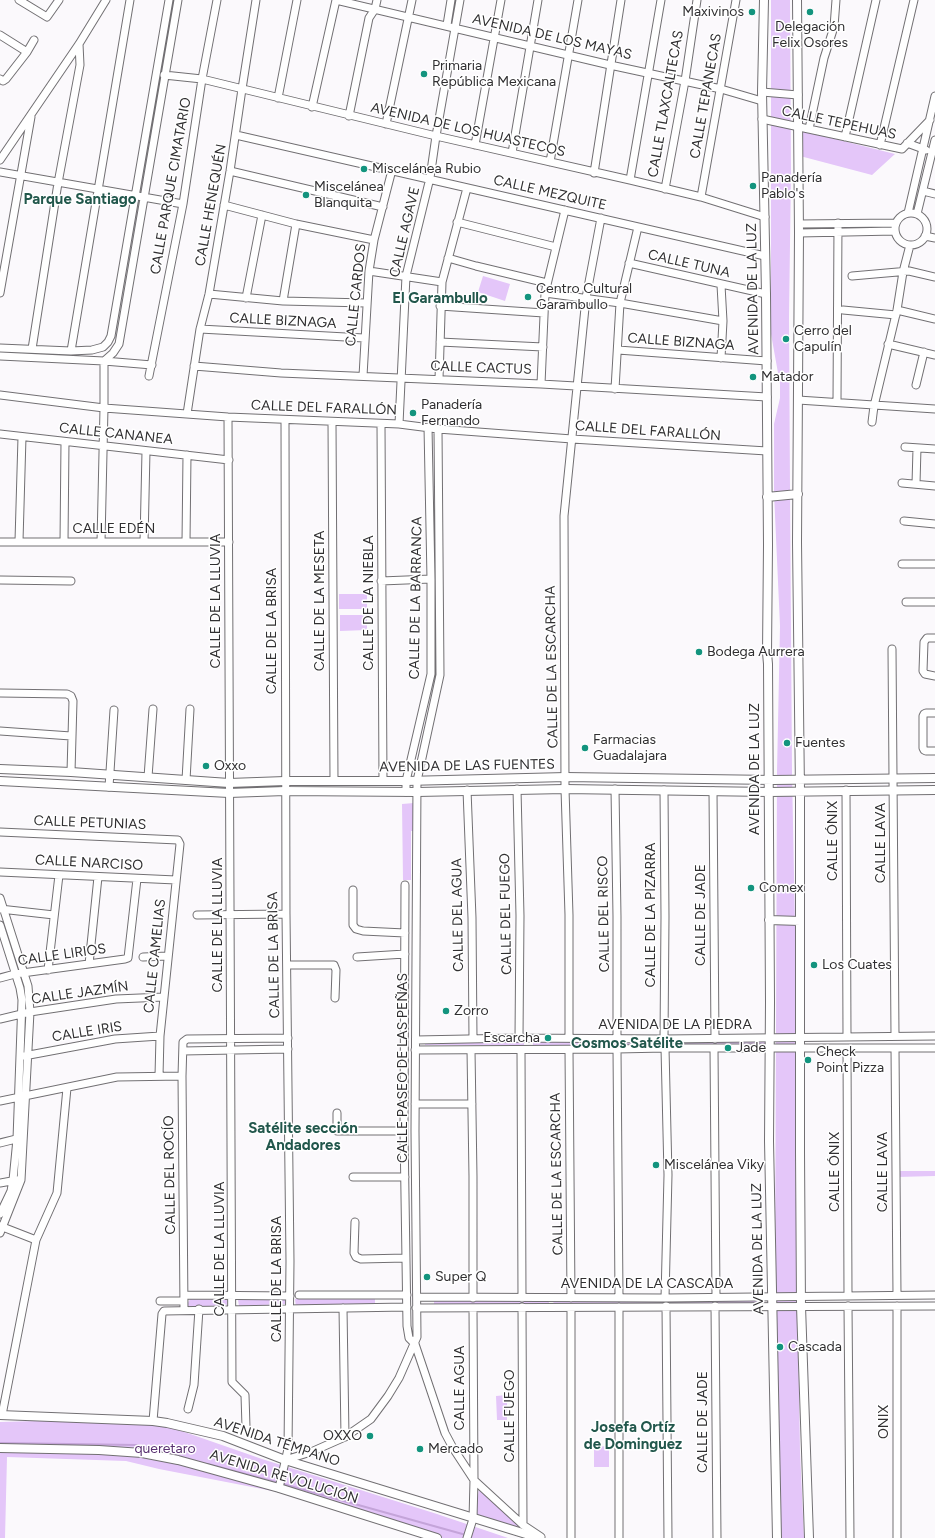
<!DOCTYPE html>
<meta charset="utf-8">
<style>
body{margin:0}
canvas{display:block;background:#fbf9fc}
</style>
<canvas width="935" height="1538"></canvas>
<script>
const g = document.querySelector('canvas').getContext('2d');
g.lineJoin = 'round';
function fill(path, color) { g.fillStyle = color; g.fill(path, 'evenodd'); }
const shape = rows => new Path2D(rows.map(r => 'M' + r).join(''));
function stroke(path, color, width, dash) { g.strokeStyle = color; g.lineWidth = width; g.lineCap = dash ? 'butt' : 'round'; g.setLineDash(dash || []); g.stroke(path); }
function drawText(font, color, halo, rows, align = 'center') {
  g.font = font + ' Figtree,sans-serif'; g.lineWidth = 3; g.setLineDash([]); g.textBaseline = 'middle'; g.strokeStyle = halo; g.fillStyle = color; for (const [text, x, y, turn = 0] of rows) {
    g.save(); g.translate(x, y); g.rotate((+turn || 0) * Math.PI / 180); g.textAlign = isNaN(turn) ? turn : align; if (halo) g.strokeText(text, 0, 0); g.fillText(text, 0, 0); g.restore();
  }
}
fill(shape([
 [771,0,790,0,791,171,789,317,790,490,792,773,797,1026,797,1121,795,1139,800,1452,804,1538,781,1538,775,1286,777,772,780,626,774,493,774,424,780,398,780,384,771,334],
 [799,130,895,154,872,175,800,156],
 [483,276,510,284,505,301,478,292],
 [339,594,367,594,367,609,339,609],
 [340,615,367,615,367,630,340,631],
 [414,803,414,831,411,831,411,880,403,880,402,804],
 [642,1039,766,1039,766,1047,643,1047],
 [524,1040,524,1045,425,1045,425,1042],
 [637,1040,637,1045,533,1045,533,1041],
 [896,1171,935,1171,935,1176,897,1177],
 [375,1296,375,1305,296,1307,295,1299],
 [190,1299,227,1300,227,1305,190,1307,187,1305],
 [762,1299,763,1304,554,1305,553,1301],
 [238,1300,285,1300,285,1304,239,1306],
 [549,1300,549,1304,434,1305,434,1301],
 [507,1395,507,1420,497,1420,496,1396],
 [107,1419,173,1428,262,1459,437,1514,508,1538,438,1538,314,1499,159,1469,126,1461,7,1457,5,1538,0,1538,0,1422],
 [609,1446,609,1467,594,1467,594,1447],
 [479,1488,531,1535,475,1519]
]), '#e4c6f9');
stroke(shape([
 [0,1443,136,1445,173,1455],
 [208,1464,283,1484,466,1535]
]), '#c4a4d9', 2);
const minor = shape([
 [19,0,47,17,59,0],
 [336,0,610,65,721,89,762,101],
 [447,25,451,0],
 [0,35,27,52],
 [164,75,202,79,436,136,630,180,701,197,765,217],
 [0,79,3,81,6,79,27,52,34,40],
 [762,92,798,95],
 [278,98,297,0],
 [312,107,336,0],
 [349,116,369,18,375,9,377,0],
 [762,119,902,149,930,120],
 [386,124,412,0],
 [809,129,824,58,834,27,836,0],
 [236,135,765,256],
 [845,137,876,0],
 [907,143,926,150],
 [475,145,501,0],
 [880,145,914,0],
 [512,153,538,0],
 [0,160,79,44,106,0],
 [550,162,578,0],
 [230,171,383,207],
 [0,172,183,204],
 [594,173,621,0],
 [630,180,661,0],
 [665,189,685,81,697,0],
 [923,191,935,194],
 [701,197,736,0],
 [224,205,296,224,374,240],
 [908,213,935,96],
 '895 229a16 16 0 1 1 32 0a16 16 0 1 1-32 0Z',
 [917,214,935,140],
 [457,222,556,247],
 [799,224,895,223],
 [799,233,895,231],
 [925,236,935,238],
 [448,258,476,266,547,283],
 [629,263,766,294],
 [369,271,442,282],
 [852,276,909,271,935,277],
 [0,293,31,117],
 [545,293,620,303,723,321],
 [209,294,283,301,366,303],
 [246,298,262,215],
 [283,301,296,224],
 [440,306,544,313],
 [843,310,896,315],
 [897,310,935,319],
 [200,329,364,338],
 [440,342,543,347],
 [888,344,935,355],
 [0,348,71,351,92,350,103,347,108,342,111,336,169,0],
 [32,349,58,183,80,65,79,44],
 [618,350,767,361],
 [71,351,130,0],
 [0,356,104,361,152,365],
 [721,358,723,321,721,285],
 [104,361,113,353,119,344,178,0],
 [194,366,281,373,541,384,767,397],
 [149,376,183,204,202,79,217,0],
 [363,376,369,271,374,240,392,170],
 [439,379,442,282,467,188],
 [541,384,545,293,565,210],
 [916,385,924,352],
 [615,389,620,303,638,227],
 [0,395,104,408,228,417,399,424,438,429,572,439,767,451],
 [798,400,935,409],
 [837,402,838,223],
 [187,414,200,329,209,294,230,171,242,89,256,0],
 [228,417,232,1382,245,1395,246,1427],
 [332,422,334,781],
 [872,422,874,406,897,310,903,272,910,245],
 [381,424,383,781],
 [399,424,406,276,430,178,436,136,460,0],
 [0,434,229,460],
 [905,447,935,449],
 [902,483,935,486],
 [916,484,917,448],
 [904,521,935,524],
 [19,541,22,437],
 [0,542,229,542],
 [64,542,65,442],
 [101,542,104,408,104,361],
 [144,542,146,451],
 [186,542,187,455],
 [902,564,935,564],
 [0,580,71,581],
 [381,581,431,579],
 [906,602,935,602],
 [935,638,927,638,924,642,923,671,925,674,935,676],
 [892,649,895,1036],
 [0,693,67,694,71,696,73,701,71,772],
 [935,713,926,713,924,714,923,716,923,748,924,750,926,751,935,751],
 [0,731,71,736],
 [148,777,153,709],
 [186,780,190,709],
 [109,787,114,710],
 [517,789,520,916,519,1038],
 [615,789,617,917,617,1039],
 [467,790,472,918,473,1039],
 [664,790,665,917,664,1039],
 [846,790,847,1036],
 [713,791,715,1039],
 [406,792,406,781,431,674,431,579,428,427],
 [0,832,178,840,180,844,160,1036,159,1076],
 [0,872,176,880],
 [405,885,404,1131,407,1326,409,1338,415,1344],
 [353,890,353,925,356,929,363,931,405,933],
 [0,898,28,986,30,1012,21,1180,0,1233],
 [0,909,54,915],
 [197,915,286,914],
 [0,925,20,988,22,1000,17,1139,13,1180,11,1191,0,1214],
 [143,957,168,956],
 [357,957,405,954],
 [89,964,98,877],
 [287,965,334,965,336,970,335,998],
 [48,970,59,875],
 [0,978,15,974,125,959,128,958,137,879],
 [0,1019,30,1012,116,999,164,997],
 [569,1038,569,915,565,789,564,516,586,298,601,218],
 [416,1040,519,1038,664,1039,935,1036],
 [665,1048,668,1175,665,1298],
 [714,1048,716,1297],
 [847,1048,848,1296],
 [895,1048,897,1295],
 [617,1049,619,1297],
 [415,1050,617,1049,665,1048,935,1048],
 [471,1050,473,1177,473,1298],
 [521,1050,522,1298],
 [569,1050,571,1298],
 [183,1051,288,1049],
 [24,1056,115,1039,160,1036],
 [0,1101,117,1077,182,1076],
 [415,1104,472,1104],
 [337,1113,337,1131,404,1131],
 [0,1143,20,1138],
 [353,1177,405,1177],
 [0,1183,17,1180],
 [355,1222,354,1253,356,1257,361,1259,406,1258],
 [0,1226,36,1240],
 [184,1295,290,1296],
 [299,1295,407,1295],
 [417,1297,665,1298,935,1295],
 [160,1301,184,1301],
 [666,1306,668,1538],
 [715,1306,717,1538],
 [848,1306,850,1538],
 [897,1306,897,1538],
 [522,1307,523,1525],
 [619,1307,619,1538],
 [343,1308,345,1437],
 [416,1308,935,1306],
 [571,1308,571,1538],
 [184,1310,182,1076,183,1042,187,1039,288,1038],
 [415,1344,445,1433,453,1448,474,1480,523,1525,541,1537],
 [188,1409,194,1385,199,1309],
 [2,1415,36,1240,57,1193,67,1088],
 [153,1421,162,1314,164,1311,407,1307],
 [285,1460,311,1452,345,1437,371,1419,388,1396,399,1378,417,1337,415,1131,417,781,440,675,438,429],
 [279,1488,288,1449,290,1261,286,914,285,420],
 [467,1538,473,1519,474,1480,473,1308]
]);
const major = shape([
 [764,0,762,92,766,294,768,545,767,653,768,664,770,1002,769,1141,777,1538],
 [797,0,799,233,797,542,800,791,800,1152,801,1306,809,1538],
 [767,497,798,494],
 [0,769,71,772,229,783,285,781,406,781,566,777,773,780,935,778],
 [0,781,229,793,285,791,417,792,565,789,769,792,935,790],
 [769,920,800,921],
 [0,1415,153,1421,167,1423,223,1436,285,1460,539,1538],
 [0,1448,99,1450,142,1453,178,1460,279,1488,437,1538]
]);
stroke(minor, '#727073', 9);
stroke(major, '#727073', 10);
stroke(minor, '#fff', 7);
stroke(major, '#fff', 8);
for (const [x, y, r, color] of [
 [752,12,4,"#13947e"],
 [810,12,4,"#13947e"],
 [424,74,4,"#13947e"],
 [364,169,4,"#13947e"],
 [753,186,4,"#13947e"],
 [306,195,4,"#13947e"],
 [528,297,4,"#13947e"],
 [786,339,4,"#13947e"],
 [753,377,4,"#13947e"],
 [413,413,4,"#13947e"],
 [699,652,4,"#13947e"],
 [787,743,4,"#13947e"],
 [585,748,4,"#13947e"],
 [206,766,4,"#13947e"],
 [751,888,4,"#13947e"],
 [814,965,4,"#13947e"],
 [446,1011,4,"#13947e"],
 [548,1038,4,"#13947e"],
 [728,1048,4,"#13947e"],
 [808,1060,4,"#13947e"],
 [656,1165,4,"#13947e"],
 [427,1277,4,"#13947e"],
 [780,1347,4,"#13947e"],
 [370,1436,4,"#13947e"],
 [420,1449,4,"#13947e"]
]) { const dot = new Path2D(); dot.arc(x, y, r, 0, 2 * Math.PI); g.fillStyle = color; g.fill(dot); stroke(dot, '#fff', 1.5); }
drawText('14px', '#302f31', '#fff', [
 ["Maxivinos",744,12,"right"],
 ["Delegación",810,27,"center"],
 ["Felix Osores",810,43,"center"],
 ["Primaria",432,66],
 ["República Mexicana",432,82],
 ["Miscelánea Rubio",372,169],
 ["Panadería",761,178],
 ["Pablo's",761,194],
 ["Miscelánea",314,187],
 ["Blanquita",314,203],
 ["Centro Cultural",536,289],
 ["Garambullo",536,305],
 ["Cerro del",794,331],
 ["Capulín",794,347],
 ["Matador",761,377],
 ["Panadería",421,405],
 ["Fernando",421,421],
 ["Bodega Aurrera",707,652],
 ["Farmacias",593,740],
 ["Guadalajara",593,756],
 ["Fuentes",795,743],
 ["Oxxo",214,766],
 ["Comex",759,888],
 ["Los Cuates",822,965],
 ["Zorro",454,1011],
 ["Escarcha",540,1038,"right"],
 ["Jade",736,1048],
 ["Check",816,1052],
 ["Point Pizza",816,1068],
 ["Miscelánea Viky",664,1165],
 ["Super Q",435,1277],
 ["Cascada",788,1347],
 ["OXXO",362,1436,"right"],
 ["Mercado",428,1449]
], 'left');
drawText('14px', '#302f31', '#fff', [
 ["AVENIDA DE LOS MAYAS",552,37,13],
 ["CALLE TEPANECAS",706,96,-80],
 ["CALLE TLAXCALTECAS",666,104,-80],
 ["CALLE TEPEHUAS",839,123,12],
 ["AVENIDA DE LOS HUASTECOS",468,130,13],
 ["CALLE PARQUE CIMATARIO",171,186,-80],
 ["CALLE MEZQUITE",550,193,13],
 ["CALLE HENEQUÉN",211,205,-80],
 ["CALLE AGAVE",405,232,-77],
 ["CALLE TUNA",689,264,13],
 ["AVENIDA DE LA LUZ",753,289,-91],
 ["CALLE CARDOS",356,295,-84],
 ["CALLE BIZNAGA",283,321,3],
 ["CALLE BIZNAGA",681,342,4],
 ["CALLE CACTUS",481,368,2],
 ["CALLE DEL FARALLÓN",324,408,2],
 ["CALLE DEL FARALLÓN",648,431,4],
 ["CALLE CANANEA",116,434,6],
 ["CALLE EDÉN",114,529],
 ["CALLE DE LA BARRANCA",416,598,-89],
 ["CALLE DE LA LLUVIA",216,601,-90],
 ["CALLE DE LA MESETA",320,601,-90],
 ["CALLE DE LA NIEBLA",369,603,-90],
 ["CALLE DE LA BRISA",272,631,-90],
 ["CALLE DE LA ESCARCHA",552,667,-91],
 ["AVENIDA DE LAS FUENTES",467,766,-1],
 ["AVENIDA DE LA LUZ",755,769,-90],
 ["CALLE PETUNIAS",90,823,2],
 ["CALLE ÓNIX",833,841,-90],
 ["CALLE LAVA",881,843,-90],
 ["CALLE NARCISO",89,863,3],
 ["CALLE DEL FUEGO",506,914,-91],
 ["CALLE DEL RISCO",604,914,-91],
 ["CALLE DEL AGUA",458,915,-91],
 ["CALLE DE LA PIZARRA",651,915,-90],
 ["CALLE DE JADE",701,915,-90],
 ["CALLE DE LA LLUVIA",218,925,-90],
 ["CALLE LIRIOS",62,955,-8],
 ["CALLE DE LA BRISA",274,955,-91],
 ["CALLE CAMELIAS",155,956,-84],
 ["CALLE JAZMÍN",80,993,-8],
 ["AVENIDA DE LA PIEDRA",675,1025],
 ["CALLE IRIS",87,1032,-9],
 ["CALLE PASEO DE LAS PEÑAS",403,1068,-90],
 ["CALLE ÓNIX",835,1172,-90],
 ["CALLE LAVA",883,1172,-90],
 ["CALLE DE LA ESCARCHA",557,1174,-91],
 ["CALLE DEL ROCÍO",170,1175,-91],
 ["CALLE DE LA LLUVIA",220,1249,-90],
 ["AVENIDA DE LA LUZ",758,1249,-91],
 ["CALLE DE LA BRISA",277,1279,-90],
 ["AVENIDA DE LA CASCADA",647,1284],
 ["CALLE AGUA",460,1388,-90],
 ["CALLE FUEGO",510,1416,-90],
 ["CALLE DE JADE",703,1422,-90],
 ["ONIX",884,1422,-90],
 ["AVENIDA TÉMPANO",277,1442,18],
 ["AVENIDA REVOLUCIÓN",284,1477,17]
]);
drawText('14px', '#593071', '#fff', [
 ["queretaro",165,1449]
]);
drawText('bold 15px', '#22574c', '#fff', [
 ["Parque Santiago",80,200],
 ["El Garambullo",440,299],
 ["Cosmos Satélite",627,1044],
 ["Satélite sección",303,1129],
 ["Andadores",303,1146],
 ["Josefa Ortíz",633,1428],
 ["de Dominguez",633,1445]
]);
</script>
